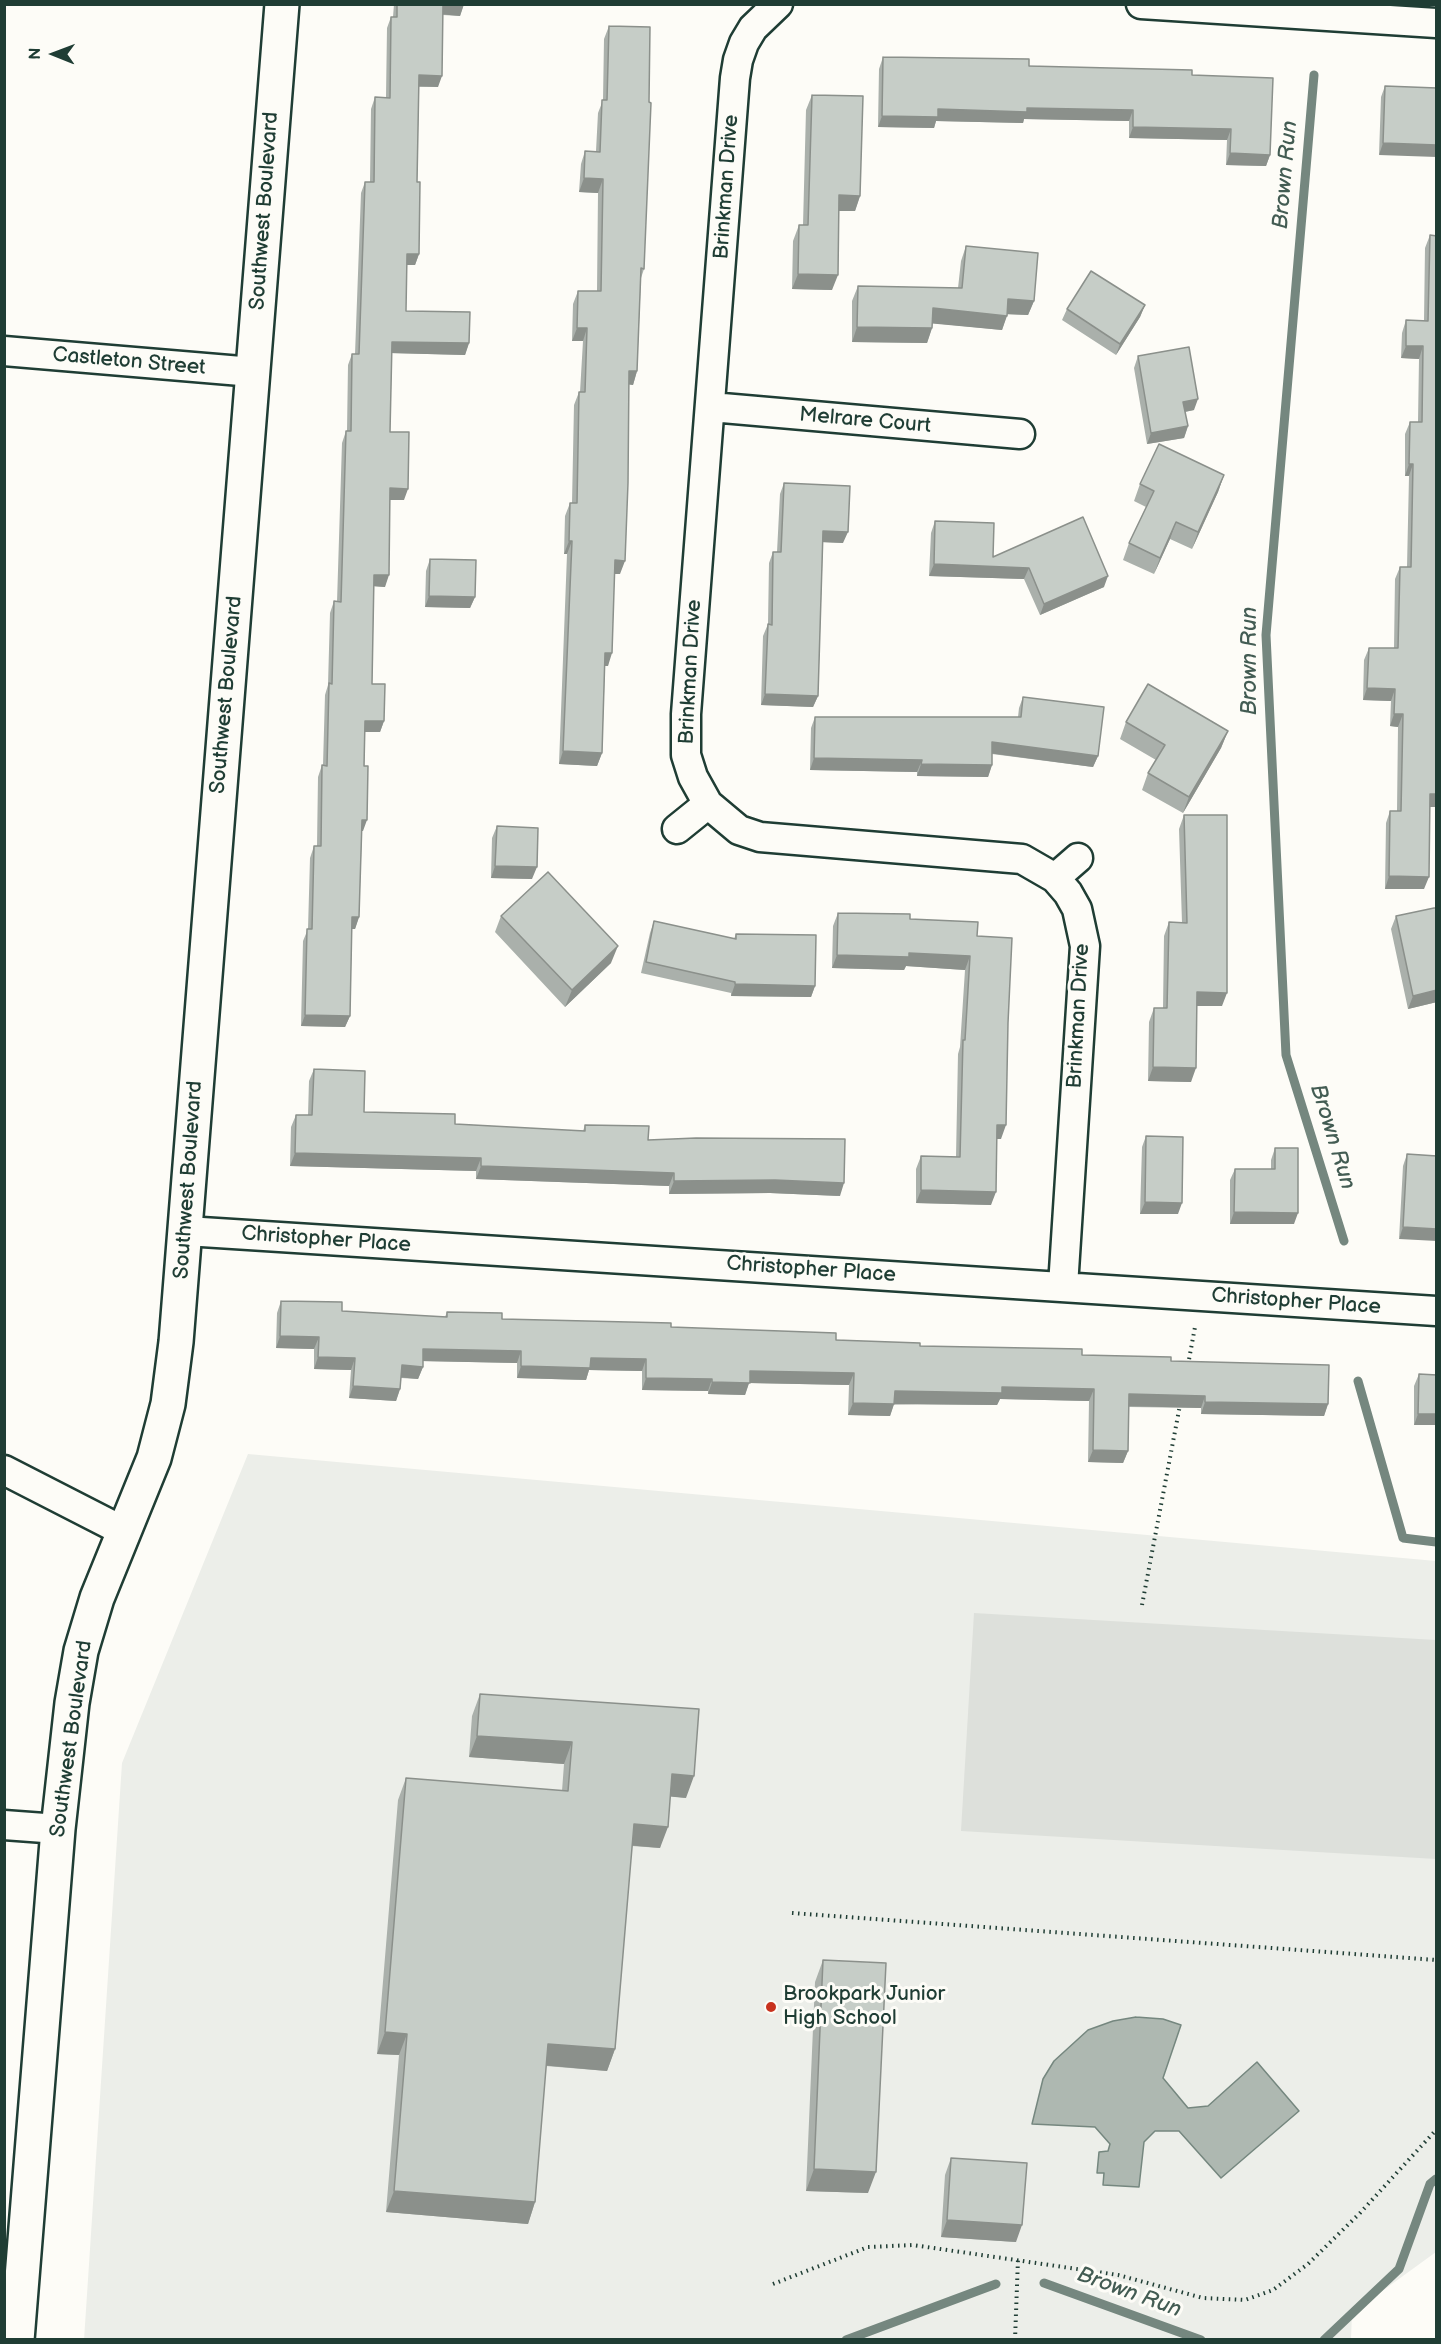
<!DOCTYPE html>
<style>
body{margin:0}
#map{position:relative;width:1441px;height:2344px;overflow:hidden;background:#fdfcf7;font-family:"Balsamiq Sans",sans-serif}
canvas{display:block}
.frame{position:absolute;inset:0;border:6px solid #1f3d34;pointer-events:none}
.north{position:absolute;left:24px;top:24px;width:60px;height:60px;-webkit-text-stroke:4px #fdfcf7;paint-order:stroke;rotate:271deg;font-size:16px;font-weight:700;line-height:24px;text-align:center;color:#1f3d34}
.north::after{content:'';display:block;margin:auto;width:21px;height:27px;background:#1f3d34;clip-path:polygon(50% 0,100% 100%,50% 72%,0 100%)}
</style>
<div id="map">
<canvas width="1441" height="2344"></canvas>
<div class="frame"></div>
<div class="north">N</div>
</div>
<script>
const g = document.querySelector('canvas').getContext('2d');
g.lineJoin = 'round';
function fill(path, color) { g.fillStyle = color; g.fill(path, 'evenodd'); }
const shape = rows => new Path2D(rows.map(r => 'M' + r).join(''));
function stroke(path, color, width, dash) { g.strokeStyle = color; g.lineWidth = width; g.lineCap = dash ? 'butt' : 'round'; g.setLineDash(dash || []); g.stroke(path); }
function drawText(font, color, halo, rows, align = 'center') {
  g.font = font + ' "Balsamiq Sans",sans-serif'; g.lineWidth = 6; g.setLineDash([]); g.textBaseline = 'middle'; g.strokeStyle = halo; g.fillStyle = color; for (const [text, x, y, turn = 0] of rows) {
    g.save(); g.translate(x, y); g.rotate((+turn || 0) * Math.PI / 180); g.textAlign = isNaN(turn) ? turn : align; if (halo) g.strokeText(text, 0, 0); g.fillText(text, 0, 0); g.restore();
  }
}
fill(shape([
 [248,1454,1436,1561,1436,2252,1352,2313,1351,2339,84,2340,122,1763]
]), '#eceee9');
fill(shape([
 [974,1613,1436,1640,1436,1859,961,1831]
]), '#dde0db');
const water = shape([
 [1136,2017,1163,2019,1181,2025,1163,2078,1188,2108,1208,2106,1257,2062,1299,2111,1221,2178,1179,2131,1155,2131,1144,2142,1139,2187,1103,2185,1104,2173,1097,2173,1099,2152,1108,2151,1110,2144,1095,2127,1032,2124,1043,2079,1054,2061,1088,2030,1113,2021,1136,2017]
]);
fill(water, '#aeb8b1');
stroke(water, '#75877f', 1.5);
stroke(shape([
 [1314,75,1266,635,1286,1055,1344,1241],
 [1358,1381,1403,1538,1436,1542],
 [1044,2283,1201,2340],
 [846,2340,996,2284],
 [1324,2340,1399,2269,1430,2184,1436,2179]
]), '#75877f', 9);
const minor = shape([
 [778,4,753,28,744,43,738,60,735,78,686,714,686,755,693,777,708,804,739,830,760,837,1022,859,1055,878,1068,893,1077,909,1085,946,1063,1286],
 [1141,4,1436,23],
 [4,351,253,372],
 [711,407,1020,434],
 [677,829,708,804],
 [1055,878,1078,858],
 [186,1231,1436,1311],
 [4,1470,125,1532],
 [4,1825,58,1829]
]);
const tertiary = shape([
 [17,2340,58,1829,72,1703,81,1651,97,1598,154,1458,168,1404,176,1342,282,4]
]);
stroke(minor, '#1f3d34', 33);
stroke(tertiary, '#1f3d34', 38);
stroke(shape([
 [1188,1365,1195,1327],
 [1142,1605,1180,1405],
 [792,1913,1436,1960],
 [773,2284,868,2247,913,2245,1118,2275,1203,2298,1245,2300,1273,2290,1308,2264,1360,2213,1436,2130],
 [1015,2340,1018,2259]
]), '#1f3d34', 4, [1.5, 4.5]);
stroke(minor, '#fdfcf7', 28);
stroke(tertiary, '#fdfcf7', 33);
fill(shape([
 [394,4,464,4,460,16,443,15,438,87,419,87,417,182,419,254,415,265,406,265,406,311,469,343,465,355,392,353,390,432,404,500,390,500,385,587,374,586,372,684,384,721,380,732,365,732,363,831,362,831,359,917,355,929,352,929,350,1016,345,1027,301,1026,303,941,308,929,310,858,314,846,317,846,318,777,322,765,323,765,325,695,328,685,330,613,334,601,337,602,342,443,346,431,347,431,348,365,352,354,355,354,361,193,365,182,370,182,371,109,375,97,386,97,387,28,391,17,393,17],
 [609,26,644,269,641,278,637,371,633,385,629,384,620,574,615,574,608,666,605,666,602,753,597,766,559,764,567,554,564,554,565,516,570,503,572,503,574,405,579,392,580,392,583,341,572,341,573,304,578,291,597,291,598,193,579,192,581,164,585,151,596,151,598,113,603,100,604,39],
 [883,57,1192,75,1270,155,1266,166,1226,165,1227,140,1129,138,1129,121,1024,119,1023,123,936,121,934,128,878,127,879,69],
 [1385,86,1437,88,1379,155,1381,97],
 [812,95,860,196,855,211,839,211,832,290,792,289,793,241,799,225,803,225,806,110],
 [1430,235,1437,236,1437,807,1430,807,1424,889,1385,889,1386,823,1390,811,1397,811,1398,727,1390,726,1391,701,1363,700,1364,660,1369,648,1394,648,1395,579,1400,567,1407,567,1409,476,1405,476,1405,434,1410,422,1418,422,1419,359,1401,358,1402,333,1406,320,1424,321,1425,248],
 [966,246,1034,301,1028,315,1007,314,1002,330,932,323,932,328,927,343,852,342,852,301,858,286,958,288,961,261],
 [1145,305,1140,317,1116,355,1062,320,1067,309],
 [1138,356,1194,410,1185,412,1188,426,1184,438,1147,444,1134,368],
 [1224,475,1218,492,1192,549,1170,539,1154,574,1123,560,1129,543,1146,507,1134,501,1140,484],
 [784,483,843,543,823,542,818,696,813,707,761,705,763,636,768,624,769,563,773,552,777,552,780,494],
 [935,521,993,557,1104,587,1040,615,1024,579,929,576,931,533],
 [430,559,475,597,470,608,425,607,426,571],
 [1023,697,1098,756,1093,767,992,754,992,765,988,777,917,776,917,772,810,770,811,728,815,717,1018,717,1019,708],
 [1126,722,1228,731,1221,748,1183,813,1142,790,1148,773,1156,760,1120,739],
 [1184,815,1222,1006,1197,1006,1191,1082,1148,1081,1149,1022,1154,1008,1163,1008,1164,936,1169,922,1182,923,1179,829],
 [497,826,532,879,491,878,492,838],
 [838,913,910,919,977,936,1001,1139,997,1139,991,1205,916,1203,916,1169,921,1156,956,1157,958,1054,960,1047,965,970,906,966,904,970,832,968,833,926],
 [501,916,611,963,565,1007,495,932],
 [1396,916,1437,1002,1408,1009,1391,929],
 [654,921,734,939,736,934,815,986,811,997,731,996,731,993,641,973,650,933],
 [314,1069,364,1112,455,1124,583,1131,585,1125,648,1140,840,1196,770,1193,669,1194,669,1186,476,1179,476,1171,290,1166,291,1127,296,1115,308,1115,309,1081],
 [1146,1136,1178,1214,1140,1214,1142,1147],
 [1275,1148,1294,1224,1230,1224,1230,1180,1235,1169,1271,1169,1271,1160],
 [1407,1154,1437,1156,1399,1239,1403,1166],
 [281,1301,342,1311,445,1317,447,1312,502,1319,671,1327,920,1346,1171,1361,1328,1404,1324,1416,1201,1414,1201,1408,1129,1407,1128,1451,1123,1463,1088,1462,1089,1401,1000,1399,997,1405,894,1404,890,1416,848,1415,849,1385,749,1383,745,1395,708,1394,708,1391,642,1390,642,1371,589,1370,586,1380,517,1378,517,1363,423,1361,423,1367,418,1379,401,1378,400,1389,396,1401,349,1398,351,1370,314,1369,314,1349,276,1348,277,1313],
 [1419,1374,1437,1375,1437,1425,1414,1425,1414,1386],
 [480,1694,686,1798,670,1796,660,1848,632,1846,615,2049,607,2071,546,2066,535,2202,528,2224,386,2212,399,2055,377,2054,398,1800,406,1778,562,1791,564,1764,469,1757,472,1716],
 [823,1960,868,2193,806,2191,815,1982],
 [951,2158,1016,2242,941,2237,945,2175]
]), '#aab0ab');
fill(shape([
 [443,4,464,4,460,16,439,14],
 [419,75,442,76,438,87,415,86],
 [1027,108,1133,110,1129,121,1024,119,1023,123,936,121,934,128,878,127,882,116,938,109],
 [1133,127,1231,129,1227,140,1129,138],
 [1383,143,1437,145,1437,157,1379,155],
 [1230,153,1270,155,1266,166,1226,165],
 [584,178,603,179,598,193,579,192],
 [839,195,860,196,855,211,834,211],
 [407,254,419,254,415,265,402,265],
 [798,274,838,275,832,290,792,289],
 [1008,299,1034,301,1028,315,1003,314],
 [1145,305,1140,317,1116,355,1120,344],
 [933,308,1007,316,1002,330,927,323],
 [857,327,932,328,927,343,852,342],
 [577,328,587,328,583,341,572,341],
 [392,342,469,343,465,355,388,353],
 [1406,346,1423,346,1419,359,1401,358],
 [629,371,637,371,633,385,624,384],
 [1198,399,1194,410,1179,413,1183,402],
 [1188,426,1184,438,1147,444,1151,433],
 [1409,464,1413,464,1409,476,1405,476],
 [1224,475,1218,492,1192,549,1198,532],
 [390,488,408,489,404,500,386,500],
 [1176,522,1170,539,1154,574,1160,558],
 [823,531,848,532,843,543,819,542],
 [569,541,572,541,567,554,564,554],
 [615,560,625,561,620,574,610,574],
 [934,564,1029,568,1024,579,929,576],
 [374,575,389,575,385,587,370,586],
 [1108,576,1104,587,1040,615,1044,604],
 [429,596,475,597,470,608,425,607],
 [605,653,612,653,608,666,600,666],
 [1367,688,1395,689,1391,701,1363,700],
 [765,694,818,696,813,707,761,705],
 [1394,714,1403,714,1398,727,1390,726],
 [365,721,384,721,380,732,361,732],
 [1228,731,1221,748,1183,813,1189,797],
 [992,742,1098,756,1093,767,988,753],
 [563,751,602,753,597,766,559,764],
 [814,758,922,760,917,772,810,770],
 [921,764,992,765,988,777,917,776],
 [1430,794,1437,794,1437,807,1425,807],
 [362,820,367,820,363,831,358,831],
 [495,866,537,867,532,879,491,878],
 [1389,876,1429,877,1424,889,1385,889],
 [352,917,359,917,355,929,348,929],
 [618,946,611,963,565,1007,572,990],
 [909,953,970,956,965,970,906,966,904,970,832,968,837,955],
 [735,984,815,986,811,997,731,996],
 [1437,990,1437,1002,1408,1009,1413,996],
 [1197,992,1227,993,1222,1006,1192,1006],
 [305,1015,350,1016,345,1027,301,1026],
 [1153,1067,1196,1068,1191,1082,1148,1081],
 [997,1125,1006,1125,1001,1139,992,1139],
 [295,1153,481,1158,476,1171,290,1166],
 [481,1166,674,1173,669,1186,476,1179],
 [775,1180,844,1183,840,1196,770,1193,669,1194,674,1181],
 [921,1190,996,1192,991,1205,916,1203],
 [1145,1202,1182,1203,1178,1214,1140,1214],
 [1234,1212,1298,1213,1294,1224,1230,1224],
 [1403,1227,1437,1229,1437,1241,1399,1239],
 [280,1336,319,1337,314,1349,276,1348],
 [423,1349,521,1351,517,1363,419,1361],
 [318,1357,355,1358,351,1370,314,1369],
 [591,1358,646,1359,642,1371,589,1370,586,1380,517,1378,521,1366],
 [402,1365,423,1367,418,1379,397,1377],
 [750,1371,854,1373,849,1385,749,1383,745,1395,708,1394,712,1382],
 [646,1378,712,1379,708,1391,642,1390],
 [353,1386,400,1389,396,1401,349,1398],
 [1002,1387,1094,1389,1089,1401,1000,1399,997,1405,891,1404,895,1391],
 [1129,1394,1205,1396,1201,1408,1124,1406],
 [1205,1402,1328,1404,1324,1416,1201,1414],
 [853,1403,894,1404,890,1416,848,1415],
 [1418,1414,1437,1414,1437,1425,1414,1425],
 [1093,1450,1128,1451,1123,1463,1088,1462],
 [477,1736,572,1742,564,1764,469,1757],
 [672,1774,694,1776,686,1798,664,1796],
 [634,1824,668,1827,660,1848,626,1845],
 [385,2032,407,2034,399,2055,377,2054],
 [548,2044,615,2049,607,2071,540,2065],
 [814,2169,876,2172,868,2193,806,2191],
 [394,2191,535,2202,528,2224,386,2212],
 [947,2220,1022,2225,1016,2242,941,2237]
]), '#8b908b');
const building = shape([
 [397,4,443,4,442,76,419,75,417,182,420,182,419,254,407,254,406,311,470,312,469,343,392,342,390,432,409,432,408,489,390,488,389,575,374,575,372,684,385,684,384,721,365,721,364,766,368,766,367,820,362,820,359,917,352,917,350,1016,305,1015,307,929,312,929,314,846,321,846,322,765,327,766,329,683,332,684,334,601,341,602,346,431,351,431,352,354,359,354,365,182,374,182,375,97,390,98,391,17,397,17,397,4],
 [609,26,650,27,649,102,651,103,644,269,641,268,637,371,629,371,628,483,625,561,615,560,612,653,605,653,602,753,563,751,572,541,569,541,570,503,577,503,579,392,585,392,587,328,577,328,578,291,601,291,603,179,584,178,585,151,600,152,602,100,607,100,609,26],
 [883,57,1029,59,1029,66,1192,70,1192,75,1273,78,1270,155,1230,153,1231,129,1133,127,1133,110,1027,108,1027,112,938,109,938,117,882,116,883,57],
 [1385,86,1437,88,1437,145,1383,143,1385,86],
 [812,95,863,96,860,196,839,195,838,275,798,274,799,225,808,225,812,95],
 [1430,235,1437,236,1437,794,1430,794,1429,877,1389,876,1390,811,1401,811,1403,714,1394,714,1395,689,1367,688,1369,648,1398,648,1400,567,1411,567,1413,464,1409,464,1410,422,1422,422,1423,346,1406,346,1406,320,1428,321,1430,235],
 [966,246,1038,253,1034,301,1008,299,1007,316,933,308,932,328,857,327,858,286,962,288,966,246],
 [1091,271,1145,305,1120,344,1067,309,1091,271],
 [1189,347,1198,399,1183,402,1188,426,1151,433,1138,356,1189,347],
 [1159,444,1224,475,1198,532,1176,522,1160,558,1129,543,1154,491,1140,484,1159,444],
 [784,483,850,486,848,532,823,531,818,696,765,694,768,624,772,625,773,552,781,552,784,483],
 [1083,517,1108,576,1044,604,1029,568,934,564,935,521,994,523,993,557,1083,517],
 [430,559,476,560,475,597,429,596,430,559],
 [1148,684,1228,731,1189,797,1148,773,1165,745,1126,722,1148,684],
 [1023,697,1104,707,1098,756,992,742,992,765,921,764,922,760,814,758,815,717,1021,717,1023,697],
 [1184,815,1227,815,1227,993,1197,992,1196,1068,1153,1067,1154,1008,1167,1008,1169,922,1187,923,1184,815],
 [497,826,538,828,537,867,495,866,497,826],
 [548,872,618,946,572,990,501,916,548,872],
 [1434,908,1437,908,1437,990,1413,996,1396,916,1434,908],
 [838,913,910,914,910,919,978,922,977,936,1012,938,1008,1023,1006,1125,997,1125,996,1192,921,1190,921,1156,960,1157,963,1040,965,1040,970,956,909,953,909,957,837,955,838,913],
 [654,921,736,939,736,934,816,935,815,986,735,984,735,982,646,962,654,921],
 [314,1069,365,1071,364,1112,455,1114,455,1124,585,1131,585,1125,649,1126,648,1140,696,1138,845,1139,844,1183,775,1180,674,1181,674,1173,481,1166,481,1158,295,1153,296,1115,312,1115,314,1069],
 [1146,1136,1183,1137,1182,1203,1145,1202,1146,1136],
 [1275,1148,1298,1148,1298,1213,1234,1212,1235,1169,1275,1169,1275,1148],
 [1407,1154,1437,1156,1437,1229,1403,1227,1407,1154],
 [281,1301,342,1302,342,1311,447,1317,447,1312,502,1313,502,1319,671,1323,671,1327,836,1333,836,1340,920,1343,920,1346,1082,1349,1082,1355,1171,1357,1171,1361,1329,1365,1328,1404,1205,1402,1205,1396,1129,1394,1128,1451,1093,1450,1094,1389,1002,1387,1002,1393,895,1391,894,1404,853,1403,854,1373,750,1371,750,1383,712,1382,712,1379,646,1378,646,1359,591,1358,590,1368,521,1366,521,1351,423,1349,423,1367,402,1365,400,1389,353,1386,355,1358,318,1357,319,1337,280,1336,281,1301],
 [1419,1374,1437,1375,1437,1414,1418,1414,1419,1374],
 [480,1694,699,1709,694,1776,672,1774,668,1827,634,1824,615,2049,548,2044,535,2202,394,2191,407,2034,385,2032,406,1778,568,1791,572,1742,477,1736,480,1694],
 [823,1960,886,1963,876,2172,814,2169,823,1960],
 [951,2158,1027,2163,1022,2225,947,2220,951,2158]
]);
fill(building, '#c6cdc7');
stroke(building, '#8b908b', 1.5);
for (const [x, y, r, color] of [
 [771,2007,6,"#c8321e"]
]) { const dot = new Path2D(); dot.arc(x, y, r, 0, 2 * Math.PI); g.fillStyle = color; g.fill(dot); stroke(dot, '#fdfcf7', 2); }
drawText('21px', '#1f3d34', '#fdfcf7', [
 ["Brinkman Drive",727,187,-86],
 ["Southwest Boulevard",265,211,-86],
 ["Castleton Street",129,362,5],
 ["Melrare Court",865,421,5],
 ["Brinkman Drive",691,672,-87],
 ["Southwest Boulevard",227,695,-85],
 ["Brinkman Drive",1079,1016,-87],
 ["Southwest Boulevard",189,1180,-86],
 ["Christopher Place",326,1240,4],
 ["Christopher Place",811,1270,4],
 ["Christopher Place",1296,1302,4],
 ["Southwest Boulevard",72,1739,-82]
]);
drawText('21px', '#1f3d34', '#fdfcf7', [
 ["Brookpark Junior",783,1995],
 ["High School",783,2019]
], 'left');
drawText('italic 22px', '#435c53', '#fdfcf7', [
 ["Brown Run",1286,175,-85],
 ["Brown Run",1250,661,-90],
 ["Brown Run",1332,1137,73],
 ["Brown Run",1129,2293,20]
]);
</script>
